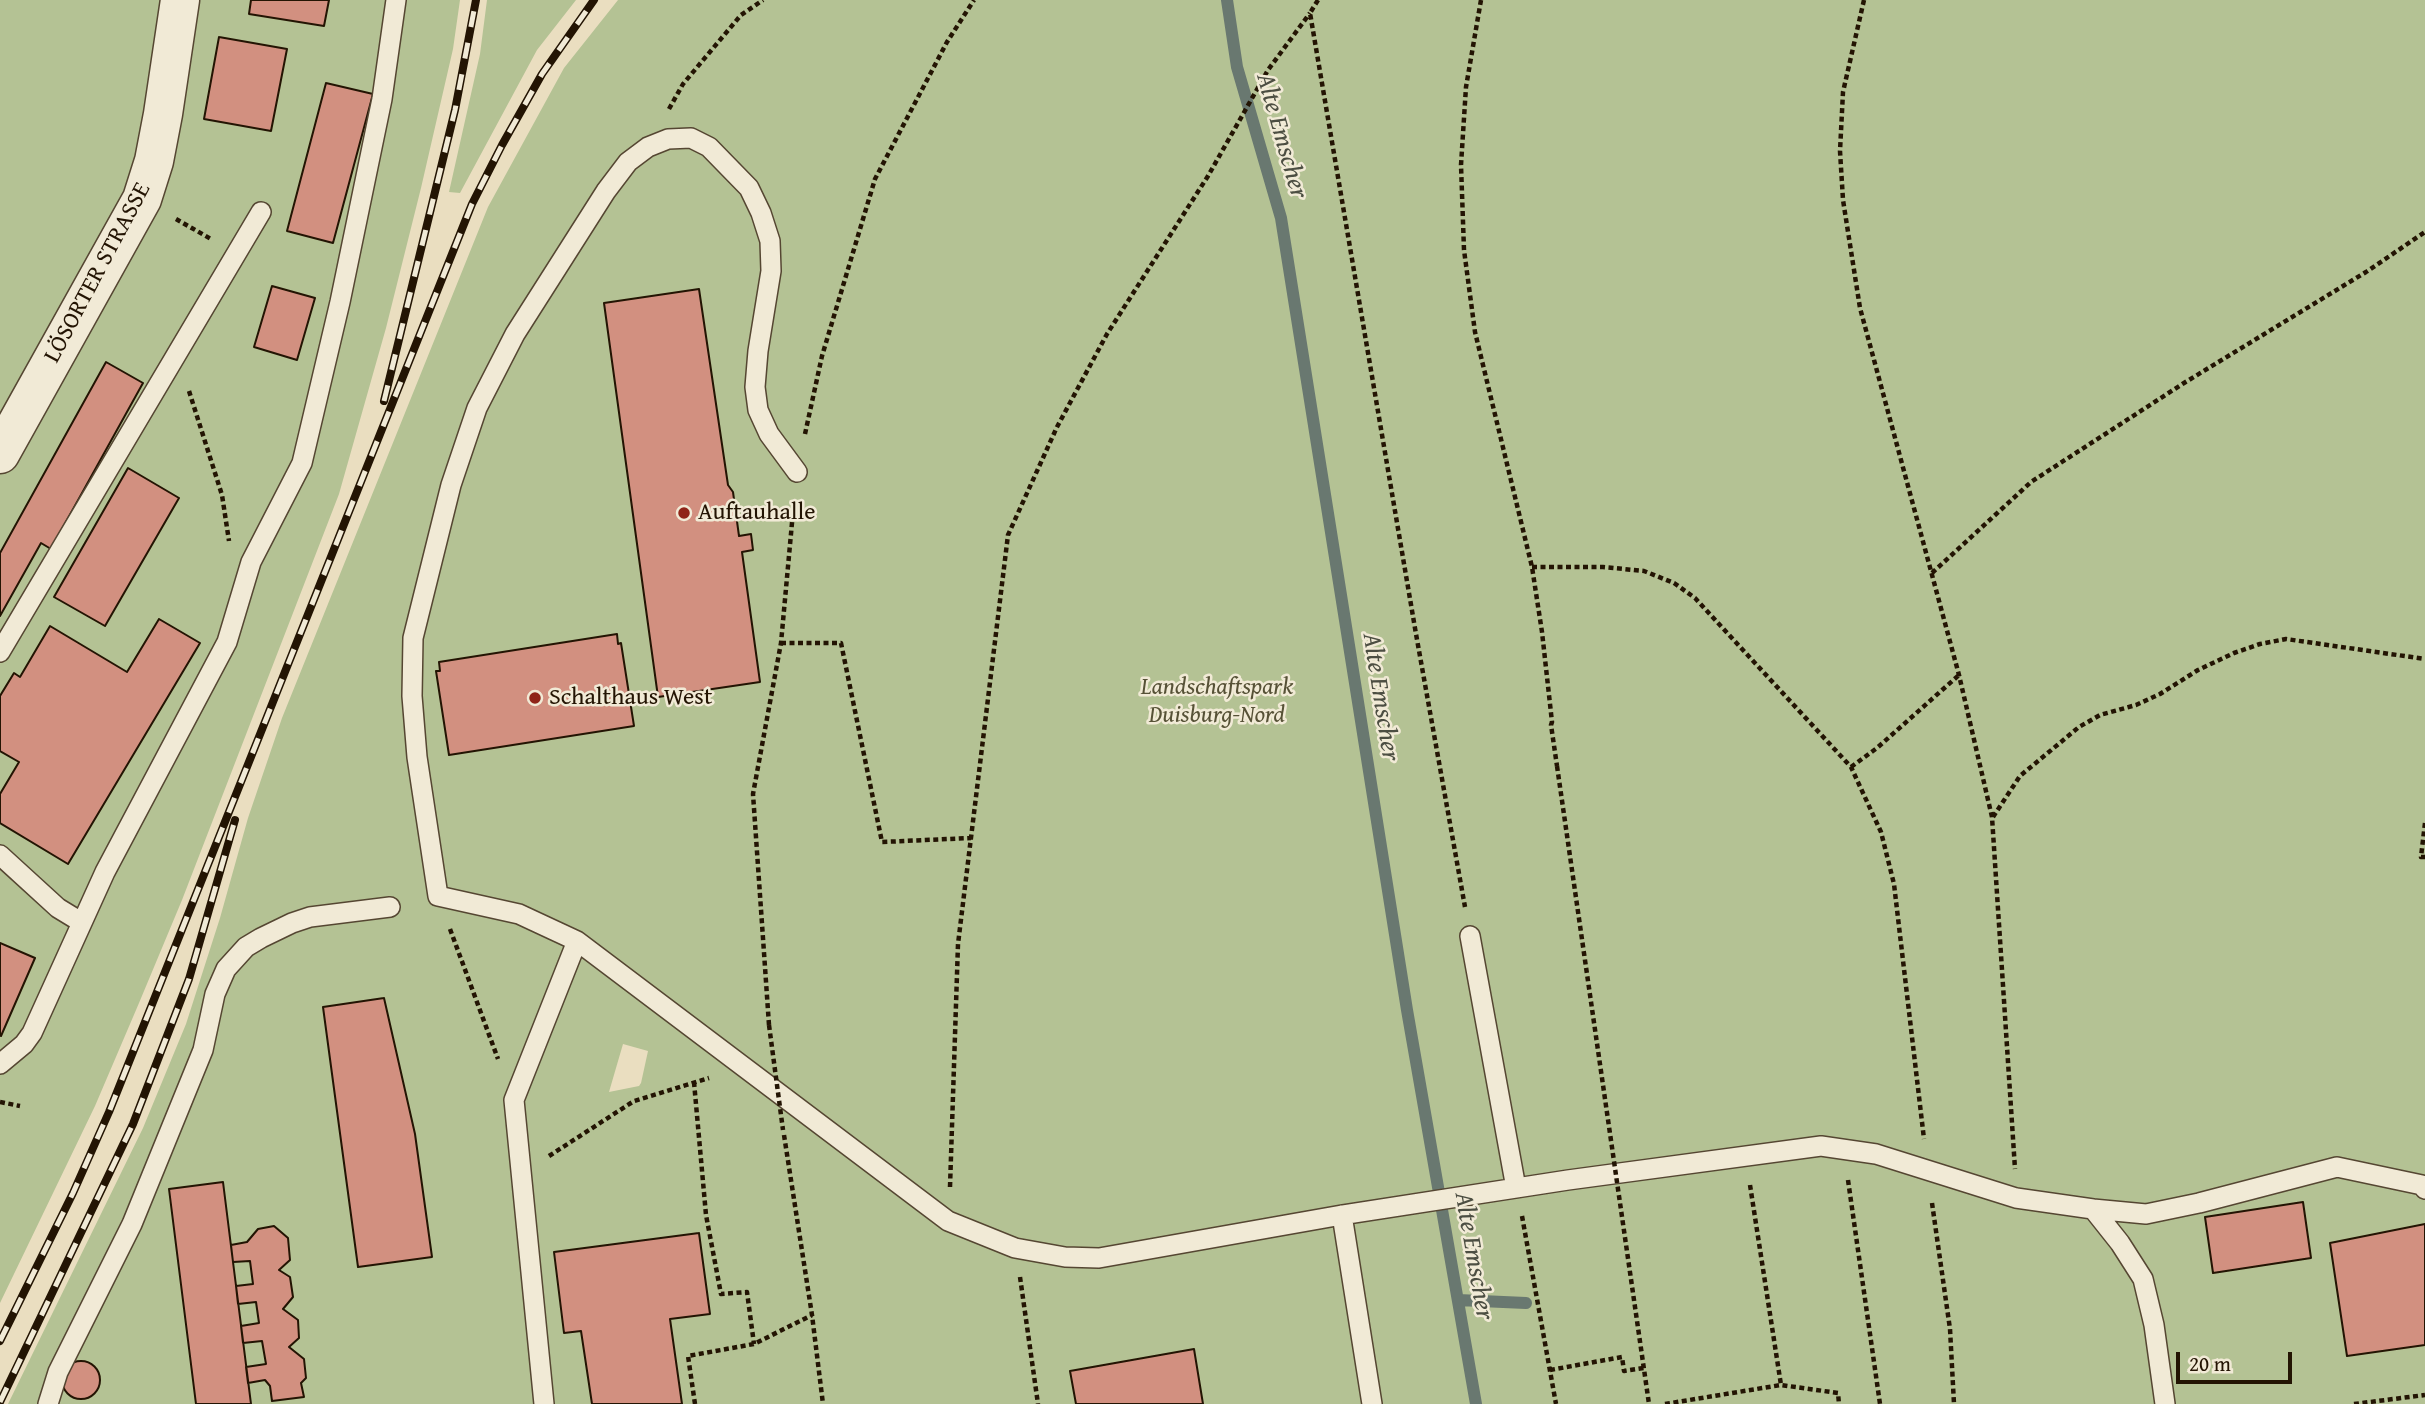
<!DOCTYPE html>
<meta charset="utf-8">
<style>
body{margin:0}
#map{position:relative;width:2425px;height:1404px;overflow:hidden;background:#eadec0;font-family:"Gentium Book Plus",serif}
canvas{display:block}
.scale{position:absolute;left:2176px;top:1352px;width:116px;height:32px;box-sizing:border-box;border:4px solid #231403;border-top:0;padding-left:9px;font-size:21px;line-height:24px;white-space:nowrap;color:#231403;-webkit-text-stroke:5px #f1ead6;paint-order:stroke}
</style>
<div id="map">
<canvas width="2425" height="1404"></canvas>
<div class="scale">20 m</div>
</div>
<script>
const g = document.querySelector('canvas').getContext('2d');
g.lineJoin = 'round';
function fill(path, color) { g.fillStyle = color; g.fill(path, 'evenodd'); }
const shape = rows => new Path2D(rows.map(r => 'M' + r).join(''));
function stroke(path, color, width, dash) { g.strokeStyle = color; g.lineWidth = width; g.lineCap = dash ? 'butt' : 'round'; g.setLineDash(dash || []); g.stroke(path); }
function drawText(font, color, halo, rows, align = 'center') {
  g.font = font + ' "Gentium Book Plus",serif'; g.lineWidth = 5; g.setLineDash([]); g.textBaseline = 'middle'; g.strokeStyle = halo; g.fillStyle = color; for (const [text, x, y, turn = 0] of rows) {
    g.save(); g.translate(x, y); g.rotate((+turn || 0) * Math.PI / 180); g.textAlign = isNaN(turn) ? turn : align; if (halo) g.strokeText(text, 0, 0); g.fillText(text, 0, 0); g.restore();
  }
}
fill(shape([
 [0,0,460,0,453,49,421,188,386,328,339,494,182,900,139,1003,95,1106,0,1303],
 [487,0,576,0,537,50,460,193,449,192,480,54],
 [618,0,2425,0,2425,1404,8,1404,143,1128,186,1024,220,918,248,818,282,718,488,207,564,68]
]), '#b4c294');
fill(shape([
 [623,1044,648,1051,641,1083,639,1086,609,1092]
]), '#eadec0');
stroke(shape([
 [1227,0,1237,67,1281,218,1407,1010,1476,1404],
 [1458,1300,1526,1303]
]), '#697870', 12);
const building = shape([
 [251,0,329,0,324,26,249,14,251,0],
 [219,37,287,49,271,131,204,119,219,37],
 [326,83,373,94,333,243,287,231,326,83],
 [272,286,315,298,297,360,254,347,272,286],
 [699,289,728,485,733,492,739,536,751,534,753,550,742,552,760,682,658,697,604,303,699,289],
 [106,362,143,383,51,549,41,543,0,616,0,553,106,362],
 [128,468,179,498,105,626,54,597,128,468],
 [159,619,200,643,68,864,0,823,0,794,19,762,0,751,0,696,14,673,20,677,50,626,127,672,159,619],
 [617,634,618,644,621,643,634,726,449,755,436,671,440,671,439,662,617,634],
 [0,943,35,958,1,1036,0,1035,0,943],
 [384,998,415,1134,432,1257,358,1267,323,1007,384,998],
 [223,1182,233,1262,251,1404,196,1404,169,1189,223,1182],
 [2303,1202,2311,1258,2213,1273,2205,1217,2303,1202],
 [2425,1224,2425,1345,2347,1356,2330,1243,2425,1224],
 [274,1226,288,1238,290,1260,279,1270,290,1277,293,1297,283,1309,298,1320,299,1338,289,1347,304,1359,306,1378,301,1383,304,1397,272,1401,270,1386,265,1380,248,1383,246,1367,266,1364,262,1341,243,1343,241,1326,259,1323,256,1302,238,1304,236,1286,253,1284,250,1261,233,1262,231,1245,247,1242,258,1229,274,1226],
 [699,1233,710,1314,670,1319,682,1404,592,1404,581,1331,564,1333,554,1252,699,1233],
 [1194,1349,1203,1404,1076,1404,1070,1371,1194,1349],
 '62 1380a19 19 0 1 1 38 0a19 19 0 1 1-38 0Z'
]);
fill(building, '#d29080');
stroke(building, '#231403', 2);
const lane = shape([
 [797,472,769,434,758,410,755,387,758,351,771,271,770,241,761,213,749,188,709,147,691,138,668,139,648,147,628,162,606,191,515,334,477,408,451,485,413,638,412,696,417,757,438,896,519,914,577,941,948,1221,1015,1248,1065,1257,1099,1258,1342,1215,1568,1180,1821,1146,1876,1154,2016,1198,2093,1209,2120,1243,2143,1279,2154,1325,2165,1404],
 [0,652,261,212],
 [0,855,58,908,81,922],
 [1470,936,1516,1188],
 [0,1064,24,1044,32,1033,105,872,227,642,251,562,302,463,340,302,382,99,396,0],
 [2093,1209,2146,1214,2199,1203,2337,1167,2422,1185,2425,1189],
 [1342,1215,1372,1404],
 [48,1404,58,1372,132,1224,203,1050,215,994,226,969,246,947,261,938,292,923,310,917,390,907],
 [544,1404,514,1100,577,941]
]);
const street = shape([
 [0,454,142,199,154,161,163,114,180,0]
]);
stroke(lane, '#554632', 22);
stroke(street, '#554632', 41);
stroke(shape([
 [1318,0,1310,13,1416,634,1465,907],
 [1481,0,1466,87,1461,165,1464,250,1475,332,1532,567,1542,632,1552,722,1551,725,1557,766],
 [1864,0,1843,92,1840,151,1843,200,1860,308,1959,675,1992,817,2015,1169],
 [669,109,683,84,741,15,763,0],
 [176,219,211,239],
 [189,391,222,495,229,541],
 [805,434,822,356,875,179,947,42,974,0],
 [1532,567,1603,567,1644,571,1674,583,1695,598,1851,767,1881,832,1894,884,1924,1139],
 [1932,573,2031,482,2184,383,2366,272,2425,232],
 [781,643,841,643,882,842,971,838],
 [1851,767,1877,748,1959,675],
 [1993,817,2020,776,2079,727,2100,715,2136,705,2160,694,2198,670,2234,653,2260,644,2286,639,2425,659],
 [2425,823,2421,857,2425,857],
 [450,929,498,1059],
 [769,1025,753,794,781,643,794,501],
 [694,1082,706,1215,721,1294,747,1292,754,1344],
 [0,1102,20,1106],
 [784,1135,812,1315,823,1404],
 [549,1156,634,1101,709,1078],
 [1848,1180,1880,1404],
 [1750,1185,1781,1385],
 [950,1187,958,944,1008,535,1057,427,1107,334,1208,176,1268,70,1310,13],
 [1932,1203,1950,1329,1954,1404],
 [1522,1216,1556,1404],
 [1020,1277,1038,1404],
 [1550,1370,1622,1357,1624,1371,1644,1368],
 [695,1404,688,1356,754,1344,812,1315],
 [1665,1404,1781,1385,1838,1393,1839,1404],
 [2354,1404,2425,1395]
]), '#231403', 4.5, [5, 3.5]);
stroke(lane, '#f1ead6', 19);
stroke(street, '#f1ead6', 38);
const rail = shape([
 [384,401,455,110,476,0],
 [0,1341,73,1193,109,1112,472,204,502,145,542,74,594,0],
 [0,1402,133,1124,189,979,235,820]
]);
stroke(rail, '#231403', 8);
stroke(rail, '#f1ead6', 5, [16]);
stroke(shape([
 [1557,766,1649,1404],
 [769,1025,783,1130]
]), '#231403', 4.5, [5, 3.5]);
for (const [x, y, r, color] of [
 [684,513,7,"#8f2418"],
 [535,698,7,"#8f2418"]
]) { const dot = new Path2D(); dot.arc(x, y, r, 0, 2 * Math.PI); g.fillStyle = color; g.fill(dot); stroke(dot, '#f1ead6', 2.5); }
drawText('24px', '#231403', '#f1ead6', [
 ["LÖSORTER STRASSE",98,273,-62]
]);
drawText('24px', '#231403', '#f1ead6', [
 ["Auftauhalle",698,513],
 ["Schalthaus West",549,698]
], 'left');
drawText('italic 24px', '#565136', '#f1ead6', [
 ["Landschaftspark",1217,688],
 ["Duisburg-Nord",1217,716]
]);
drawText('italic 26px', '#4c4e42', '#f1ead6', [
 ["Alte Emscher",1281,136,74],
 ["Alte Emscher",1380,697,81],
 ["Alte Emscher",1473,1256,80]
]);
</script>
